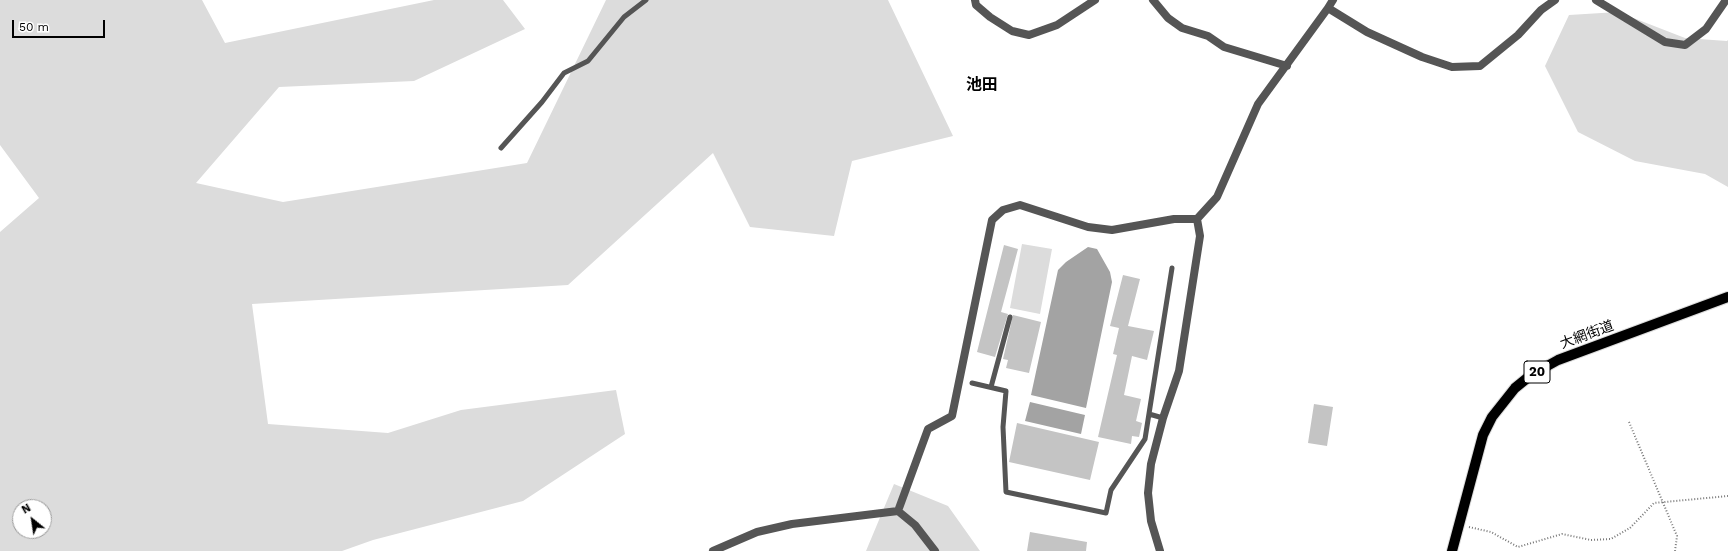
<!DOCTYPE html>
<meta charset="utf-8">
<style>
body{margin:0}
#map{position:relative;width:1728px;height:551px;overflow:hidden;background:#fff;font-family:"Work Sans",sans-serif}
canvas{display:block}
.north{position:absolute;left:12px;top:499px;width:40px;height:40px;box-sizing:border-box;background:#fff;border:1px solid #999;border-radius:50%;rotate:330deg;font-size:11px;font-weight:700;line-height:16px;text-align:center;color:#000}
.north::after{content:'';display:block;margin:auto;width:14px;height:18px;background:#000;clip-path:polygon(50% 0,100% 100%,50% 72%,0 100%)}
.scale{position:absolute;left:12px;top:20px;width:93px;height:18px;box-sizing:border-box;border:2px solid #000;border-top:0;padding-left:5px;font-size:12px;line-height:14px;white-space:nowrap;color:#000;-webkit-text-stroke:3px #fff;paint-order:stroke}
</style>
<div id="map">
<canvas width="1728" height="551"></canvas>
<div class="north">N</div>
<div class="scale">50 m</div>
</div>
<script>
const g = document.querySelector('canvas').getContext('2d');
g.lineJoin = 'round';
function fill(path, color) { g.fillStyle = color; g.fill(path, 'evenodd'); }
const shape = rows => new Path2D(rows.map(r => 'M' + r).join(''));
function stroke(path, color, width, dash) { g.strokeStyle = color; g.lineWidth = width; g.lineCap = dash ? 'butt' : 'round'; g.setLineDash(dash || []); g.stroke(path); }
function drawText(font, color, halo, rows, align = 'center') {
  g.font = font + ' "Work Sans","Noto Sans JP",sans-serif'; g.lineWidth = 3.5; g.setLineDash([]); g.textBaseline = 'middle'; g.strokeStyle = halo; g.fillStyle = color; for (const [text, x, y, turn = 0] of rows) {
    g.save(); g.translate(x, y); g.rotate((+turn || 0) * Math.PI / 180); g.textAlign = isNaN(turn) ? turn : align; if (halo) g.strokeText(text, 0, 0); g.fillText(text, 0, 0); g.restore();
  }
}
fill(shape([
 [0,0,202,0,225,43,434,0,503,0,525,29,414,81,279,87,196,183,283,202,527,163,606,0,888,0,953,136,852,161,834,236,750,227,713,153,568,285,252,304,268,424,388,433,461,410,616,390,625,434,523,501,373,540,342,551,0,551,0,232,39,198,0,145],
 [20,507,44,507,44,531,20,531],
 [1618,12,1685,38,1727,41,1728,40,1728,187,1705,174,1635,161,1578,132,1545,66,1569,15],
 [1022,244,1052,249,1040,314,1010,308],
 [894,484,948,506,980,551,866,551]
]), '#dcdcdc');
fill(shape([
 [1088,247,1097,249,1110,272,1112,282,1086,408,1031,395,1058,270,1066,262],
 [1030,402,1085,415,1081,434,1025,421]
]), '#a3a3a3');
fill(shape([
 [1004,245,1018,249,1001,312,1008,314,995,357,977,352],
 [1123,275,1140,279,1128,326,1154,331,1147,360,1132,356,1124,395,1141,399,1136,421,1142,423,1139,437,1132,436,1131,444,1098,437,1117,355,1113,354,1119,328,1110,326],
 [1013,315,1041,322,1029,373,1006,368,1008,360,1003,359],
 [1314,404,1333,407,1327,446,1308,443],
 [1017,423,1099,442,1090,480,1009,462],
 [1030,532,1087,542,1086,551,1027,551]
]), '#c4c4c4');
const primary = shape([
 [1452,551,1483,435,1492,417,1515,388,1531,375,1558,360,1728,297]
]);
stroke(primary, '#dbdbdb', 12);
stroke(shape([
 [1629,422,1677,536,1675,551],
 [1469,527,1491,532,1518,547,1562,534,1591,540,1611,539,1630,528,1654,503,1728,496]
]), '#777', 2, [1, 2]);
stroke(shape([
 [501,148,542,102,564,73,588,61,624,17,646,0],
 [972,383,1006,391,1003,427,1006,492,1106,513,1111,490,1145,439,1172,268],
 [991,387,1010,317],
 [1149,414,1163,418]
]), '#555', 5);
stroke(shape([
 [975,0,976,5,990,17,1012,31,1029,35,1057,25,1095,0],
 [1153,0,1168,18,1182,28,1208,36,1224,47,1287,66],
 [1596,0,1665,42,1685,45,1706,29,1726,0],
 [1328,8,1367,32,1422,57,1452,67,1480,66,1518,35,1541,10,1555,0],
 [898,511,928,429,952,416,992,220,1003,210,1020,205,1088,227,1112,230,1174,219,1197,219,1217,197,1258,104,1328,8,1333,0],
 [713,551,757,532,792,524,898,511,915,525,935,551],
 [1160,551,1151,521,1148,493,1151,464,1163,418,1179,371,1200,236,1197,219]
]), '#555', 8);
stroke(primary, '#000', 10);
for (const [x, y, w] of [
 [1537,372,26]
]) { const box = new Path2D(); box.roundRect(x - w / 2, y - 11, w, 22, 3); g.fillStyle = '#fff'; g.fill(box); stroke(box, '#000', 1); }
drawText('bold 13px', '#000', null, [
 ["20",1537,372]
]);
drawText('14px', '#000', '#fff', [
 ["大網街道",1587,335,-20]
]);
drawText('bold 16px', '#000', '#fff', [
 ["池田",982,85]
]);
</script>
